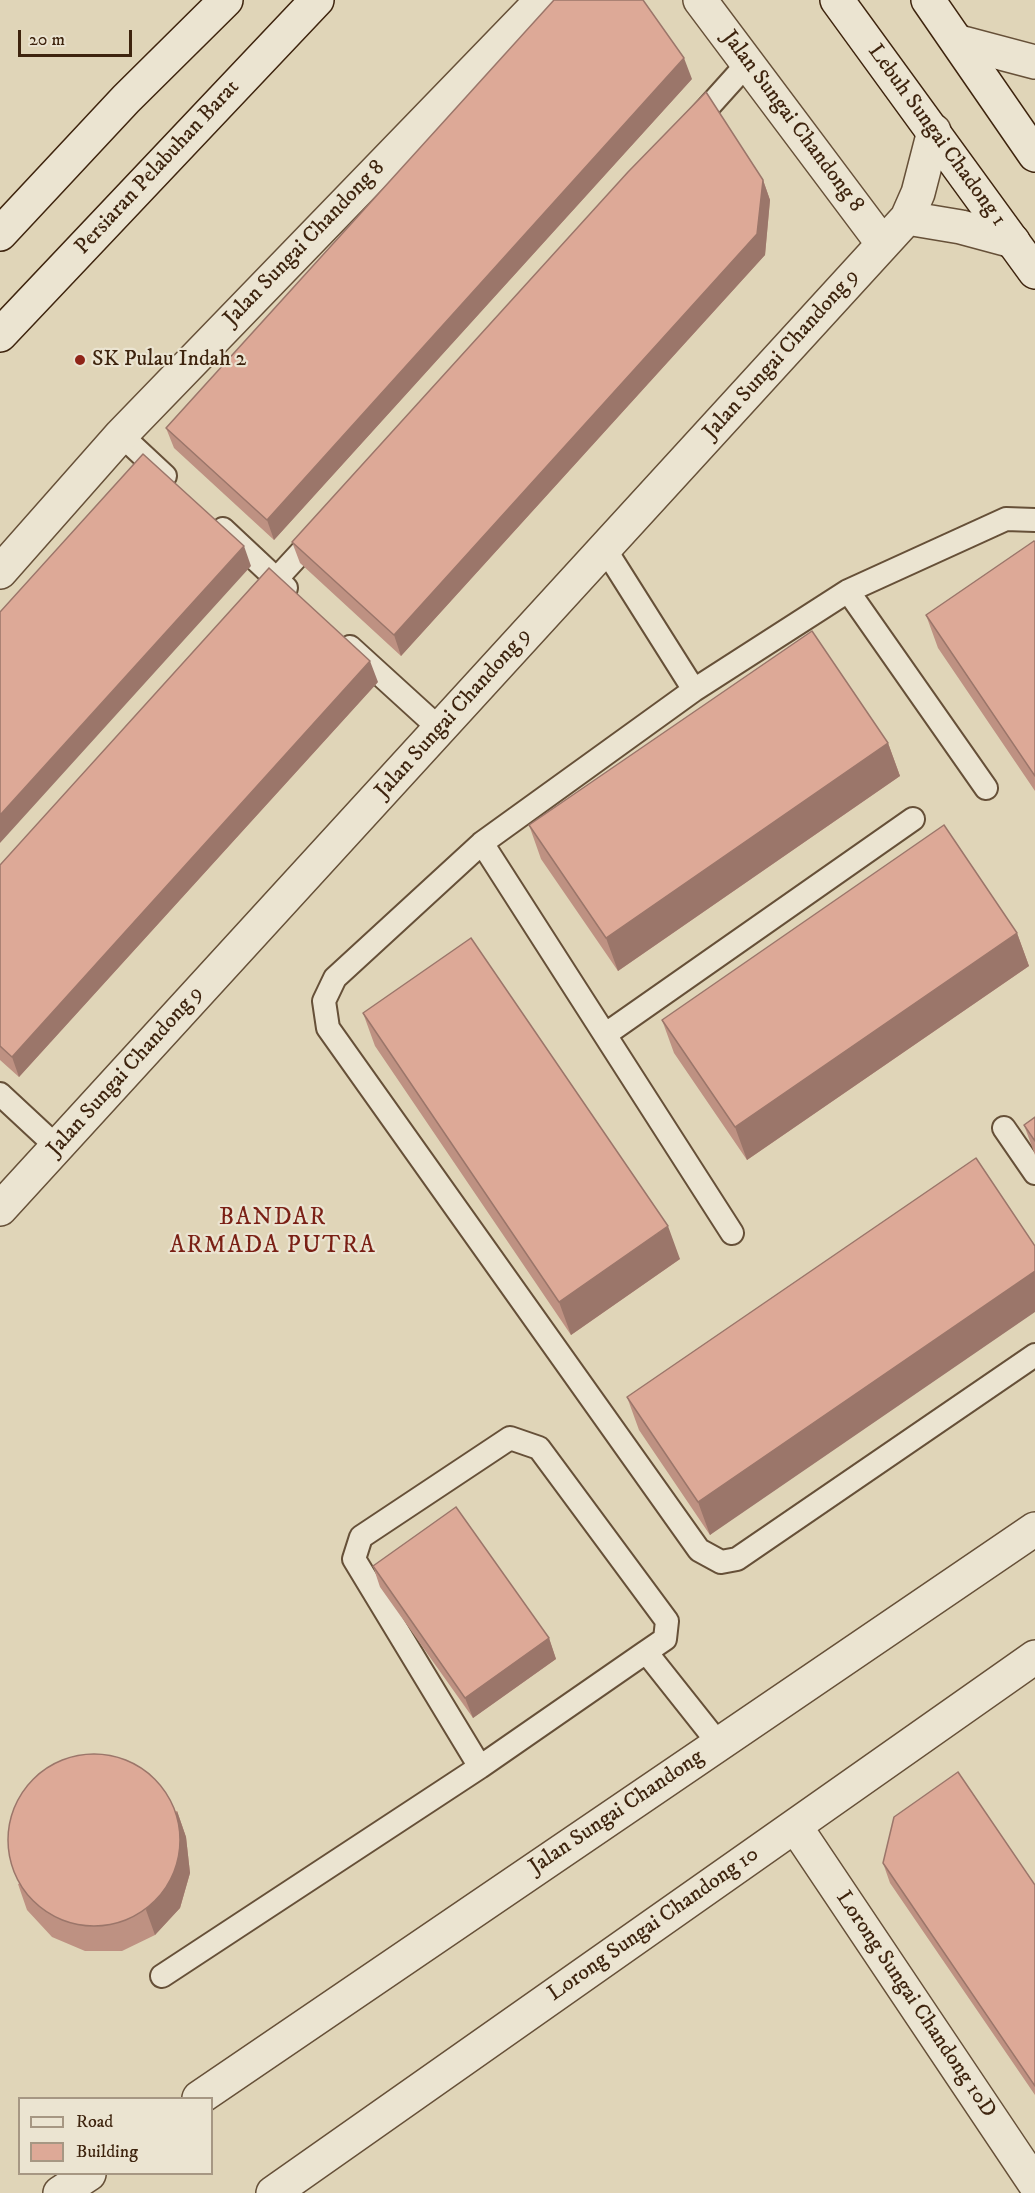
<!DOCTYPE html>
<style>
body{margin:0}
#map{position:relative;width:1035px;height:2193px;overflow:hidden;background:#e0d5b8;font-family:"IM FELL DW Pica",serif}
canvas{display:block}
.legend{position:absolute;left:18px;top:2097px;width:195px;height:78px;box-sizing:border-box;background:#ebe4d1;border:2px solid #a69783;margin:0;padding:8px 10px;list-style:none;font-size:18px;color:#3e240e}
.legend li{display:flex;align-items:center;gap:12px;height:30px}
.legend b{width:30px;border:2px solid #a69783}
.scale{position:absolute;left:18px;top:30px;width:114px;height:27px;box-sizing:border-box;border:3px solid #3e240e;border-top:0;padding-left:8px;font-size:18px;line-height:21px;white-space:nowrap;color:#3e240e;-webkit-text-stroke:4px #ebe4d1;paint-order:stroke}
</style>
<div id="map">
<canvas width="1035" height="2193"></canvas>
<ul class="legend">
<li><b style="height:8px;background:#ebe4d1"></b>Road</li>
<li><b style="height:16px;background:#dda997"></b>Building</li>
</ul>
<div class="scale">20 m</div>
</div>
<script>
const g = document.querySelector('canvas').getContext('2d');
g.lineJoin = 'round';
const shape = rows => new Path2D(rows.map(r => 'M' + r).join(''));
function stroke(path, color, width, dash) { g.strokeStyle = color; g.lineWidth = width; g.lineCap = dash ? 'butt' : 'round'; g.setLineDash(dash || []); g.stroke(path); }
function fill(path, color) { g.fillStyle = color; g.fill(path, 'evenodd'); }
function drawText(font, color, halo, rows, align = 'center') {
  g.font = font + ' "IM FELL DW Pica",serif'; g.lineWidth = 4.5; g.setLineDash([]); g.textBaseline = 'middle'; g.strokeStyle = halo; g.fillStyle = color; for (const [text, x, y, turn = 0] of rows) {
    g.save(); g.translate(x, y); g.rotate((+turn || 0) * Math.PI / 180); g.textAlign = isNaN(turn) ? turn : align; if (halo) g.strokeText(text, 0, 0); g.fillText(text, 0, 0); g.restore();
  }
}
const lane = shape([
 [694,123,747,64],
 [121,435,165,476],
 [1035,520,1006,519,848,591,694,690,482,843,335,978,324,1001,328,1028,699,1550,721,1562,737,1559,1035,1355],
 [223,529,286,588],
 [605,549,694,690],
 [848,591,986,788],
 [258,599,317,535],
 [350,647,440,729],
 [482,843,732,1233],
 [606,1034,913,819],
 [0,1094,57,1147],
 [1004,1128,1035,1173],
 [480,1767,354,1559,361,1537,510,1438,539,1448,667,1621,665,1639,646,1652,719,1744],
 [162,1976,480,1767,646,1652]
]);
const street = shape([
 [700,0,883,244],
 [959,42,1035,62],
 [907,218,961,227,1013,241],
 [0,572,121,435,542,0],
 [0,1209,907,218,918,193,934,131],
 [795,1826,1035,2184],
 [199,2098,1035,1529],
 [60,2193,89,2174],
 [273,2193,1035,1657]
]);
const secondary = shape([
 [837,0,1035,272],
 [928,0,1035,155],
 [0,234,126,99,226,0],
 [0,335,317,0]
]);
stroke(lane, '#665038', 26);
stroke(street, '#665038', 36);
stroke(secondary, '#3e240e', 36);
stroke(lane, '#ebe4d1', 22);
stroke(street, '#ebe4d1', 33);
stroke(secondary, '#ebe4d1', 33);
fill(shape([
 [692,79,274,540,174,448,166,428],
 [763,180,770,200,765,255,401,656,300,563,292,542],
 [1035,542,1035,791,938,648,926,615],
 [378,682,19,1077,0,1060,0,865],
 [888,743,900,776,618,971,541,859,529,825],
 [1017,933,1029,966,747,1160,674,1053,662,1020],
 [363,1013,680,1259,571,1335,375,1046],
 [1035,1117,1035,1155,1024,1125],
 [1035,1246,710,1535,639,1430,627,1397],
 [373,1566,549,1638,556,1659,473,1718,380,1587],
 [177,1811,186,1837,190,1873,180,1908,155,1935,122,1951,85,1951,52,1937,27,1910,18,1884],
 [883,1863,1035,1885,1035,2095,890,1883]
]), '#be9182');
fill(shape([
 [684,58,692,79,274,540,267,520],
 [763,180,770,200,765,255,401,656,394,635],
 [244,546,251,566,0,843,0,815],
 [370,661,378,682,19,1077,12,1057],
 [888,743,900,776,618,971,606,938],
 [1017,933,1029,966,747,1160,735,1127],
 [668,1226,680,1259,571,1335,559,1302],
 [1035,1271,1035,1312,710,1535,698,1502],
 [549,1638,556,1659,473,1718,465,1698],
 [177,1811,186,1837,190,1873,180,1908,155,1935,146,1910]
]), '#9b766a');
const building = shape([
 [554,0,643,0,684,58,267,520,166,428,554,0],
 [706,92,763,180,757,234,394,635,292,542,628,172,706,92],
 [143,454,244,546,0,815,0,612,143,454],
 [1034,541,1035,542,1035,776,926,615,1034,541],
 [269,568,370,661,12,1057,0,1046,0,865,269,568],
 [812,631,888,743,606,938,529,825,812,631],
 [944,825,1017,933,735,1127,662,1020,944,825],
 [471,938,668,1226,559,1302,363,1013,471,938],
 [1035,1117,1035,1141,1024,1125,1035,1117],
 [976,1158,1035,1246,1035,1271,698,1502,627,1397,976,1158],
 [456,1507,549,1638,465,1698,373,1566,456,1507],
 '8 1840a86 86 0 1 1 172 0a86 86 0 1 1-172 0Z',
 [958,1772,1035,1885,1035,2086,883,1863,894,1817,958,1772]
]);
fill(building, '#dda997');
stroke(building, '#9b766a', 1.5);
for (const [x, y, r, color] of [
 [80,360,6,"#8f2418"]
]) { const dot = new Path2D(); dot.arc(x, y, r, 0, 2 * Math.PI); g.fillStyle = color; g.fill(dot); stroke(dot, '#ebe4d1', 2); }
drawText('22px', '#3e240e', '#ebe4d1', [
 ["Jalan Sungai Chandong 8",792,122,53],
 ["Lebuh Sungai Chadong 1",936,136,54],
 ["Persiaran Pelabuhan Barat",158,168,-47],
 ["Jalan Sungai Chandong 8",305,244,-46],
 ["Jalan Sungai Chandong 9",782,355,-48],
 ["Jalan Sungai Chandong 9",454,714,-48],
 ["Jalan Sungai Chandong 9",126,1072,-48],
 ["Jalan Sungai Chandong",617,1813,-34],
 ["Lorong Sungai Chandong 10",654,1925,-35],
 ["Lorong Sungai Chandong 10D",915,2005,56]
]);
drawText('22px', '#3e240e', '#ebe4d1', [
 ["SK Pulau Indah 2",92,360]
], 'left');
g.letterSpacing = '1.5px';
drawText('24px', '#7a1f14', '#ebe4d1', [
 ["BANDAR",273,1219],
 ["ARMADA PUTRA",273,1247]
]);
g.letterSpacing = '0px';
</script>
